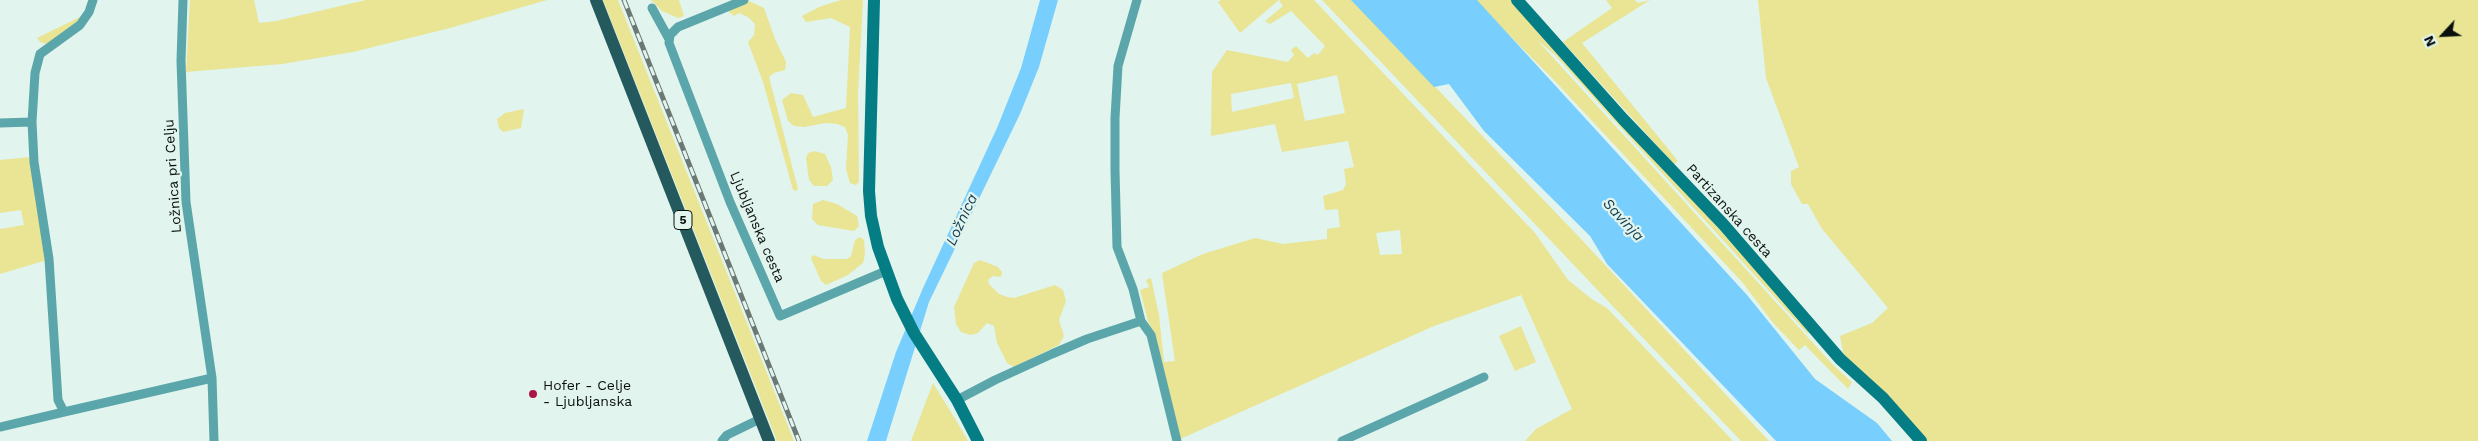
<!DOCTYPE html>
<meta charset="utf-8">
<style>
body{margin:0}
#map{position:relative;width:2478px;height:441px;overflow:hidden;background:#e1f4ed;font-family:"Work Sans",sans-serif}
canvas{display:block}
.north{position:absolute;left:2418px;top:10px;width:50px;height:50px;-webkit-text-stroke:4px #e1f4ed;paint-order:stroke;rotate:245deg;font-size:14px;font-weight:700;line-height:20px;text-align:center;color:#0a100d}
.north::after{content:'';display:block;margin:auto;width:18px;height:22px;background:#0a100d;clip-path:polygon(50% 0,100% 100%,50% 72%,0 100%)}
</style>
<div id="map">
<canvas width="2478" height="441"></canvas>
<div class="north">N</div>
</div>
<script>
const g = document.querySelector('canvas').getContext('2d');
g.lineJoin = 'round';
function fill(path, color) { g.fillStyle = color; g.fill(path, 'evenodd'); }
const shape = rows => new Path2D(rows.map(r => 'M' + r).join(''));
function stroke(path, color, width, dash) { g.strokeStyle = color; g.lineWidth = width; g.lineCap = dash ? 'butt' : 'round'; g.setLineDash(dash || []); g.stroke(path); }
function drawText(font, color, halo, rows, align = 'center') {
  g.font = font + ' "Work Sans",sans-serif'; g.lineWidth = 4.5; g.setLineDash([]); g.textBaseline = 'middle'; g.strokeStyle = halo; g.fillStyle = color; for (const [text, x, y, turn = 0] of rows) {
    g.save(); g.translate(x, y); g.rotate((+turn || 0) * Math.PI / 180); g.textAlign = isNaN(turn) ? turn : align; if (halo) g.strokeText(text, 0, 0); g.fillText(text, 0, 0); g.restore();
  }
}
fill(shape([
 [190,0,254,0,259,23,276,21,366,0,547,0,450,28,353,52,282,64,186,72],
 [603,0,618,0,794,441,777,441],
 [651,0,679,0,684,16,678,18,662,11],
 [841,0,863,0,858,93,859,182,856,185,850,183,846,169,848,135,845,127,837,124,826,123,804,127,794,126,788,121,782,100,791,93,803,95,813,117,846,108,850,27,831,18,806,22,802,16,819,7],
 [1221,0,1314,0,1535,233,1568,280,1593,300,1607,308,1733,441,1525,441,1536,429,1572,409,1521,295,1434,326,1180,439,1157,342,1148,321,1140,290,1149,287,1146,280,1151,278,1159,315,1164,362,1175,361,1162,273,1203,254,1255,238,1283,244,1327,239,1327,229,1340,227,1338,209,1325,210,1323,196,1343,190,1346,184,1344,169,1354,167,1348,141,1282,152,1275,124,1211,136,1212,72,1227,50,1288,62,1294,55,1291,50,1296,46,1308,58,1314,53,1318,55,1325,46,1291,11,1270,24,1265,21,1283,6,1279,0,1240,33,1218,2],
 [1337,75,1345,113,1305,121,1297,84],
 [1291,83,1294,98,1232,112,1231,94],
 [1400,230,1402,254,1380,255,1376,233],
 [1322,0,1352,0,1580,238,1769,441,1741,441],
 [1474,0,1511,0,1810,329,1808,334,1555,55,1537,40,1834,366,1852,382,1848,389,1805,345,1799,350,1774,324,1743,283,1664,198,1554,80],
 [1606,0,1635,0,1638,3,1650,0,1582,43,1678,161,1674,164,1563,42,1612,8],
 [1758,0,2478,0,2478,441,1926,441,1844,357,1840,336,1872,323,1888,308,1822,229,1808,204,1802,204,1791,184,1791,171,1799,167,1766,78],
 [749,1,764,8,775,39,786,62,785,70,774,73,769,77,798,189,796,191,793,190,763,82,748,42,754,35,755,24,748,17,739,13,734,16,728,11,730,7],
 [82,16,73,26,47,44,40,42,37,38],
 [524,109,521,128,503,132,499,128,497,119,505,113],
 [815,151,825,154,831,167,833,180,827,186,814,186,809,180,806,158,808,153],
 [31,157,47,260,0,274,0,229,24,225,21,210,0,213,0,160],
 [823,200,837,204,857,216,859,226,854,231,818,225,812,219,813,204],
 [860,237,864,240,865,254,863,263,848,275,826,285,821,281,811,258,813,255,824,259,847,259,851,256,855,240],
 [980,260,998,267,1002,272,1001,277,993,276,988,280,989,284,999,294,1007,297,1014,298,1055,285,1063,290,1066,301,1059,320,1064,336,1059,345,1014,367,1007,363,997,343,994,326,987,323,978,333,970,335,961,332,956,324,954,307,974,263],
 [1521,326,1536,362,1515,371,1499,336],
 [933,383,957,422,968,441,911,441]
]), '#e9e594');
fill(shape([
 [1040,0,1058,0,1039,67,1020,114,929,302,886,441,867,441,896,352,923,288,997,128,1021,68],
 [1351,0,1477,0,1747,295,1815,379,1877,423,1892,441,1776,441,1607,264,1590,236,1484,131,1449,84,1434,87]
]), '#78cffd');
stroke(shape([
 [93,0,89,12,80,25,40,54,35,73,32,122,34,162,49,259,58,400,64,412,212,378],
 [183,0,181,61,186,202,212,378,214,441],
 [744,0,678,27,670,35,669,43,730,202,780,316,886,271],
 [652,8,669,39],
 [0,123,32,122],
 [1141,321,1151,335,1177,441],
 [957,400,995,380,1052,354,1087,339,1141,321,1133,289,1117,247,1115,170,1115,118,1118,66,1137,0],
 [0,427,64,412],
 [722,441,727,435,760,419],
 [1342,441,1484,377]
]), '#5ba6ab', 9);
stroke(shape([
 [874,0,869,191,871,216,878,247,897,299,914,333,957,400,978,441],
 [1517,0,1623,119,1723,224,1840,359,1883,398,1921,441]
]), '#047d84', 12);
stroke(shape([
 [596,0,769,441]
]), '#245a5e', 12);
const rail = shape([
 [624,0,799,441]
]);
stroke(rail, '#6c7873', 5);
stroke(rail, '#e1f4ed', 3, [9]);
for (const [x, y, r, color] of [
 [533,394,5,"#ab1645"]
]) { const dot = new Path2D(); dot.arc(x, y, r, 0, 2 * Math.PI); g.fillStyle = color; g.fill(dot); stroke(dot, '#e1f4ed', 2); }
for (const [x, y, w] of [
 [683,220,18]
]) { const box = new Path2D(); box.roundRect(x - w / 2, y - 9.5, w, 19, 4); g.fillStyle = '#e1f4ed'; g.fill(box); stroke(box, '#0a100d', 1); }
drawText('bold 12px', '#0a100d', null, [
 ["5",683,220]
]);
drawText('14px', '#0a100d', '#e1f4ed', [
 ["Ložnica pri Celju",173,176,-94],
 ["Partizanska cesta",1729,211,48],
 ["Ljubljanska cesta",757,227,67]
]);
drawText('14px', '#0a100d', '#e1f4ed', [
 ["Hofer - Celje",543,386],
 ["- Ljubljanska",543,402]
], 'left');
drawText('italic 15px', '#163d50', '#e1f4ed', [
 ["Ložnica",962,220,-65],
 ["Savinja",1623,220,47]
]);
</script>
